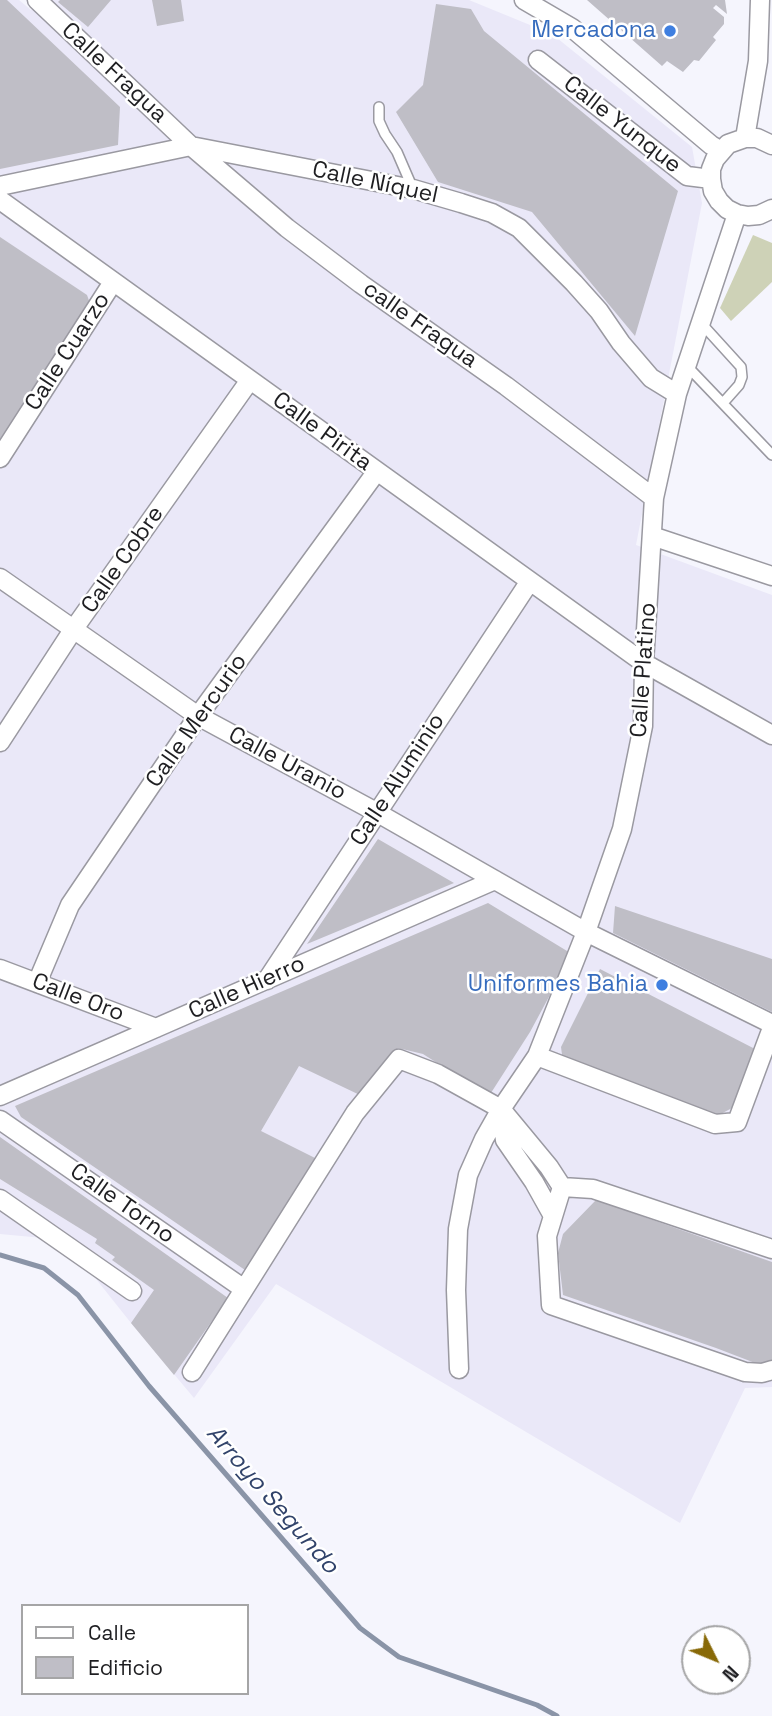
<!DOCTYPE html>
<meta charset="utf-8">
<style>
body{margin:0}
#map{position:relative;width:772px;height:1716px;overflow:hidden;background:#f5f5fd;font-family:"Space Grotesk",sans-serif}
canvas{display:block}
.legend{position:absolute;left:21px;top:1604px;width:228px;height:91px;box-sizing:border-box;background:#fff;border:2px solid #a5a5a6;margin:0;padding:9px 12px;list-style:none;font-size:21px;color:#1e1e21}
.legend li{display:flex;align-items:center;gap:14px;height:35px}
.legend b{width:35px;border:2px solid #a5a5a6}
.north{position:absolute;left:681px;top:1625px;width:70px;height:70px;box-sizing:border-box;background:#fff;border:2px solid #a5a5a6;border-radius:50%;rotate:133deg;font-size:19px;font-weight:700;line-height:28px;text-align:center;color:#1e1e21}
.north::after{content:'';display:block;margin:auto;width:24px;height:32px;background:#886907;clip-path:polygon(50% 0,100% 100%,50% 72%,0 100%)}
</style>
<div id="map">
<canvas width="772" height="1716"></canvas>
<ul class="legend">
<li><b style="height:9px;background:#fff"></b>Calle</li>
<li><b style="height:19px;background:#bfbec6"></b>Edificio</li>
</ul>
<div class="north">N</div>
</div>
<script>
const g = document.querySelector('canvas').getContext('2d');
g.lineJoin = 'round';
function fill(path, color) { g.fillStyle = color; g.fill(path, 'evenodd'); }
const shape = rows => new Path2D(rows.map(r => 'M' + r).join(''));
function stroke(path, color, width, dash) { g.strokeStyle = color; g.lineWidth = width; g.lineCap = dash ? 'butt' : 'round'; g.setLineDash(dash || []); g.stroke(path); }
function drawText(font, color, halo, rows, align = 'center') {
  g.font = font + ' "Space Grotesk",sans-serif'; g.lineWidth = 5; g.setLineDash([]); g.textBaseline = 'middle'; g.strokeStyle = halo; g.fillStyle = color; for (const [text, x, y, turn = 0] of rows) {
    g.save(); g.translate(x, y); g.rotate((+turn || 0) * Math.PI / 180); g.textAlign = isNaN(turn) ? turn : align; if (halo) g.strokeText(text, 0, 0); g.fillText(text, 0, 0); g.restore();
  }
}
fill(shape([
 [0,0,19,0,31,10,41,0,469,0,552,34,692,147,702,203,636,545,772,595,772,1387,745,1388,680,1523,276,1284,194,1398,131,1323,65,1240,0,1234]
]), '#eae8f8');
fill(shape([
 [753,235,772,243,772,282,731,321,720,308]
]), '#ced2b7');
stroke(shape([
 [0,1255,44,1268,78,1295,149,1386,360,1628,399,1657,537,1705,557,1716]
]), '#8a94a7', 5);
fill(shape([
 [0,0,7,0,120,107,118,145,0,169],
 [60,0,111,0,88,27,58,2],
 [152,0,181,0,184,21,157,26],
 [587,0,725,0,727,14,716,5,713,8,724,17,724,24,713,37,716,40,699,61,694,60,683,72,667,61,662,66],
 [436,4,471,9,484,31,678,191,635,336,532,212,438,182,396,112,423,85],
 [0,237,87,295,92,309,0,444],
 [378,839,454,883,307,944],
 [488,903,572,954,530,1032,489,1096,423,1054,398,1048,364,1097,299,1066,261,1131,321,1161,245,1270,21,1117,15,1106],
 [615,906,772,959,772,1012,613,933],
 [600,969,755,1049,732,1108,717,1116,563,1062,561,1047],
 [0,1137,228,1298,174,1375,131,1323,154,1290,112,1260,115,1257,95,1243,97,1239,0,1179],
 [596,1200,772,1262,772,1361,763,1366,716,1348,563,1295,558,1253,563,1234]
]), '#bfbec6');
const lane = shape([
 [379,107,379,121,385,134,397,152,413,189],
 [701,323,741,367,742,377,739,385,723,403],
 [686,365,772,455]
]);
const street = shape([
 [37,0,191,146,287,228,361,284,506,386,654,498],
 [524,0,572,28,711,145,721,151],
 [538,60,687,176,711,179],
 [745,138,758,61,760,0],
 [772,145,757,138,745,138,728,144,715,159,711,169,711,179,713,191,719,201,727,209,737,214,748,216,759,215,772,209],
 [0,186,191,146,413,189,461,203,492,213,519,228,574,283,599,311,621,343,651,378,677,394],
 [0,200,644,663,772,735],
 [0,458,113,282],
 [652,536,772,576],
 [0,578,198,716,376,812,586,932,772,1024],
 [0,742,73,630,250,380],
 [0,969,156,1028],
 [267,980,530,581],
 [37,983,70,905,198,716,377,471],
 [537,1056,715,1124,737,1122,772,1028],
 [0,1096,495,880],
 [501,1109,505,1140,534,1182,553,1216],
 [0,1120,244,1289],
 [562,1187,547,1236,551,1305,745,1372,762,1373,772,1370],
 [562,1187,593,1189,772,1249],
 [0,1199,132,1291],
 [459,1369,456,1290,458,1229,468,1175,484,1139,501,1109,537,1056,586,932,622,829,643,726,644,663,654,498,677,394,737,214],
 [192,1372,355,1113,399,1059,438,1074,501,1109,549,1167,562,1187]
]);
stroke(lane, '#9a99a1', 12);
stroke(street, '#9a99a1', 21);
stroke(lane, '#fff', 9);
stroke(street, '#fff', 18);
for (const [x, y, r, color] of [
 [670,31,7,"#3f7fe0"],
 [662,985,7,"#3f7fe0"]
]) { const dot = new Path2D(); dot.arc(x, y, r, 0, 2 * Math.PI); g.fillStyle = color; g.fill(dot); stroke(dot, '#fff', 2.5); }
drawText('23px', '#366cbe', '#fff', [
 ["Mercadona",656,31],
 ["Uniformes Bahia",648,985]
], 'right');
drawText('23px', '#1e1e21', '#fff', [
 ["Calle Fragua",114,73,43],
 ["Calle Yunque",622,125,38],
 ["Calle Níquel",375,183,12],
 ["calle Fragua",420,325,35],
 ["Calle Cuarzo",68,352,-57],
 ["Calle Pirita",322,432,36],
 ["Calle Cobre",123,560,-55],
 ["Calle Platino",644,670,-86],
 ["Calle Mercurio",197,721,-55],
 ["Calle Uranio",287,764,28],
 ["Calle Aluminio",398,780,-57],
 ["Calle Hierro",247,988,-24],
 ["Calle Oro",78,998,21],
 ["Calle Torno",122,1204,35]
]);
drawText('italic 24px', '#31436a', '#fff', [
 ["Arroyo Segundo",272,1500,49]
]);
</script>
